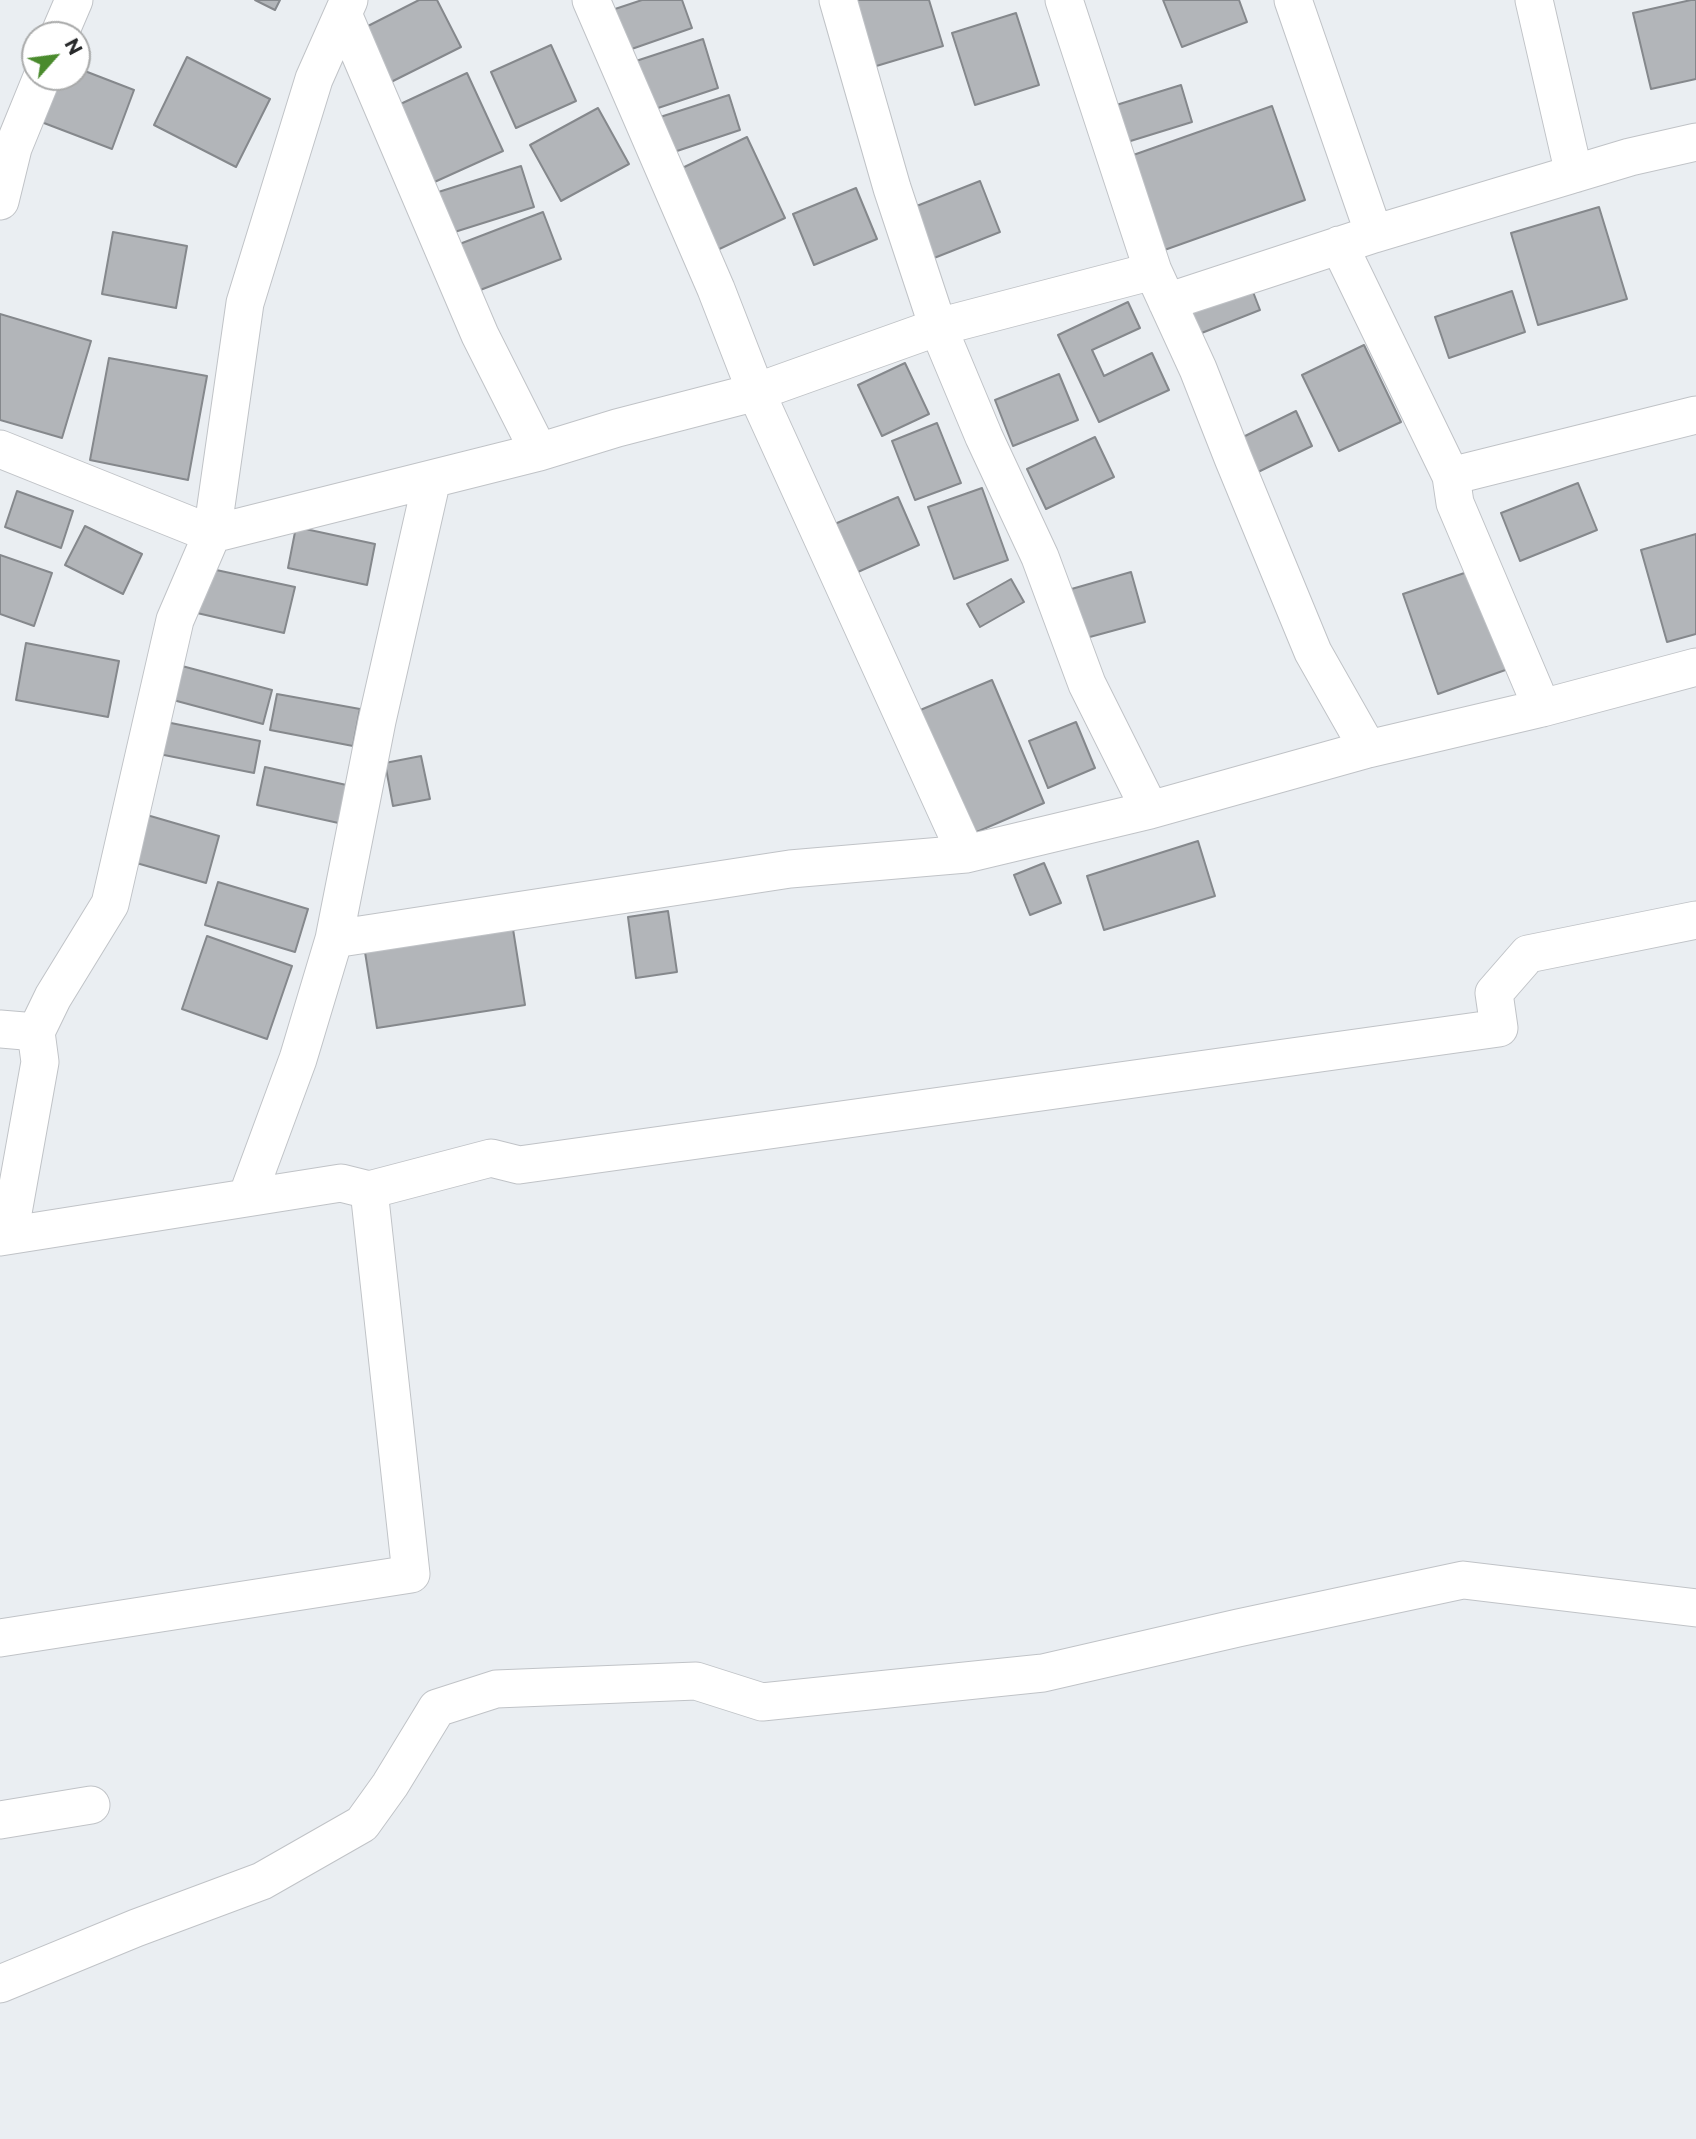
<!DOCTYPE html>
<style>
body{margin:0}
#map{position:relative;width:1696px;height:2139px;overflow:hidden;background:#eaeef2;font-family:Montserrat,sans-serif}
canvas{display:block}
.north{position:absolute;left:21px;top:21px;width:70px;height:70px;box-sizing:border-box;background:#fff;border:2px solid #a9aaaa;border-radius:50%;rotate:62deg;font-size:19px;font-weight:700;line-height:28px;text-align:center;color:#282a2b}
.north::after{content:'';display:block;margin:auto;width:24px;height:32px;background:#4a8b2d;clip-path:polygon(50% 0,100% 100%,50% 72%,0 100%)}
</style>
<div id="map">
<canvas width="1696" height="2139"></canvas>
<div class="north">N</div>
</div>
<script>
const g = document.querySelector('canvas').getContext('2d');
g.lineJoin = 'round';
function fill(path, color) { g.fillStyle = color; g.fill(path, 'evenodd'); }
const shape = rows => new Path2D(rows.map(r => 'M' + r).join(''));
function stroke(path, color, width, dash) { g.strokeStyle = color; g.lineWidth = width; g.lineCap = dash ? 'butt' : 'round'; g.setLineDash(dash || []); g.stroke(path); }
const building = shape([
 [255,0,280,0,275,10,255,0],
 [419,0,437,0,461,47,391,82,364,28,419,0],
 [642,0,682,0,692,28,623,52,609,11,642,0],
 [831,0,929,0,943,46,853,73,831,0],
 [1163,0,1239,0,1247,22,1182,47,1163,0],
 [1691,0,1696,0,1696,79,1651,89,1633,13,1691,0],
 [1016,13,1039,85,975,105,952,33,1016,13],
 [703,39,718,88,652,110,636,61,703,39],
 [551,45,576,101,516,128,491,72,551,45],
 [187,57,270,99,236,167,154,125,187,57],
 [77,68,134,90,112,149,23,115,37,77,77,77,77,68],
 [467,73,503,151,430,184,394,107,467,73],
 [1181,85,1192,122,1124,143,1113,106,1181,85],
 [729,95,740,130,668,154,657,118,729,95],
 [1272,106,1305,200,1156,253,1122,159,1272,106],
 [598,108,629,164,561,201,530,145,598,108],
 [747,137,785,218,713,252,676,171,747,137],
 [521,166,534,207,445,235,432,194,521,166],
 [980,181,1000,232,929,260,909,209,980,181],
 [856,188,877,239,814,265,793,214,856,188],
 [1599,207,1627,299,1538,325,1511,233,1599,207],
 [543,212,561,259,475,292,457,245,543,212],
 [113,232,187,246,176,308,102,294,113,232],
 [1243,266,1260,310,1194,336,1177,292,1243,266],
 [1512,291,1525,332,1449,358,1435,317,1512,291],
 [1128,302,1140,328,1092,350,1104,376,1152,353,1169,390,1099,422,1058,335,1128,302],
 [0,314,91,341,62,438,0,420,0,314],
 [1364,345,1401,422,1339,451,1302,375,1364,345],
 [109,358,207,376,188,480,90,460,109,358],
 [905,363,929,414,882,436,858,385,905,363],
 [1059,374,1078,420,1013,446,995,400,1059,374],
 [1296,411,1312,446,1258,472,1241,438,1296,411],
 [937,423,961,483,915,500,892,441,937,423],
 [1095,437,1114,477,1046,509,1027,469,1095,437],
 [1578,483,1597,530,1520,561,1501,513,1578,483],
 [982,488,1008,560,954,579,928,507,982,488],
 [17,491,73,511,61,548,5,527,17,491],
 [898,497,919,545,851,575,830,526,898,497],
 [85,526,142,554,123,594,65,565,85,526],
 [296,527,375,544,367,585,288,568,296,527],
 [1696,534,1696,634,1667,642,1641,550,1696,534],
 [0,555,52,573,34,626,0,614,0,555],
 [207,568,295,587,284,633,197,613,207,568],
 [1476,569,1511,668,1438,694,1403,594,1476,569],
 [1131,572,1145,622,1075,641,1061,592,1131,572],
 [1011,579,1024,602,980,627,967,604,1011,579],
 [26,643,119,661,108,717,16,700,26,643],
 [182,666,272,690,263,724,173,700,182,666],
 [992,680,1044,803,958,840,906,716,992,680],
 [277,694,360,709,353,746,270,730,277,694],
 [166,722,260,741,254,773,159,754,166,722],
 [1076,722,1095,768,1048,788,1029,741,1076,722],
 [421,756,430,799,393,806,385,763,421,756],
 [265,767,351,786,343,824,257,805,265,767],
 [140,813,219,836,206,883,126,860,140,813],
 [1198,841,1215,896,1104,930,1087,876,1198,841],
 [1044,863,1061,903,1030,915,1014,875,1044,863],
 [218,882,308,909,295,952,205,925,218,882],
 [668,911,677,972,636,978,628,917,668,911],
 [513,929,525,1005,377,1028,365,952,513,929],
 [207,936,292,966,267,1039,182,1009,207,936]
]);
fill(building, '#b2b5b9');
stroke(building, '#85888c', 2);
const minor = shape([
 [838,0,892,188,938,327,984,437,1040,557,1087,684,1150,810],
 [1064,0,1153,271],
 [1534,0,1574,174],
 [343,14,480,335,539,452,617,428,756,392,716,289,591,0],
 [59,35,74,0],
 [0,201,13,148,42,77],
 [1374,234,1630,157,1696,142],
 [1339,245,1451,476,1455,503,1542,708],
 [1167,302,1374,234,1293,0],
 [0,449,212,534,245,303,314,79,349,0],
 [1451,476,1696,415],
 [1368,749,1542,708,1696,667],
 [334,939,790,869,966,854,756,392,938,327,1153,271,1198,369,1233,458,1313,652,1368,749,1150,810,966,854],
 [0,1029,36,1032],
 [247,1197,298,1059,334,939,377,721,432,479],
 [9,1235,40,1062,36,1032,53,997,110,904,175,620,212,534,539,452],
 [0,1237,341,1183,369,1190,491,1158,519,1165,1499,1028,1494,993,1528,954,1696,920],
 [0,1638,411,1574,369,1190],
 [0,1820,91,1805],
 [0,1984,136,1928,262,1881,362,1824,390,1785,437,1708,496,1689,696,1681,762,1702,1043,1673,1238,1628,1463,1580,1696,1608]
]);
stroke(minor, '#c0c3c7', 39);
stroke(minor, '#fff', 37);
</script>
